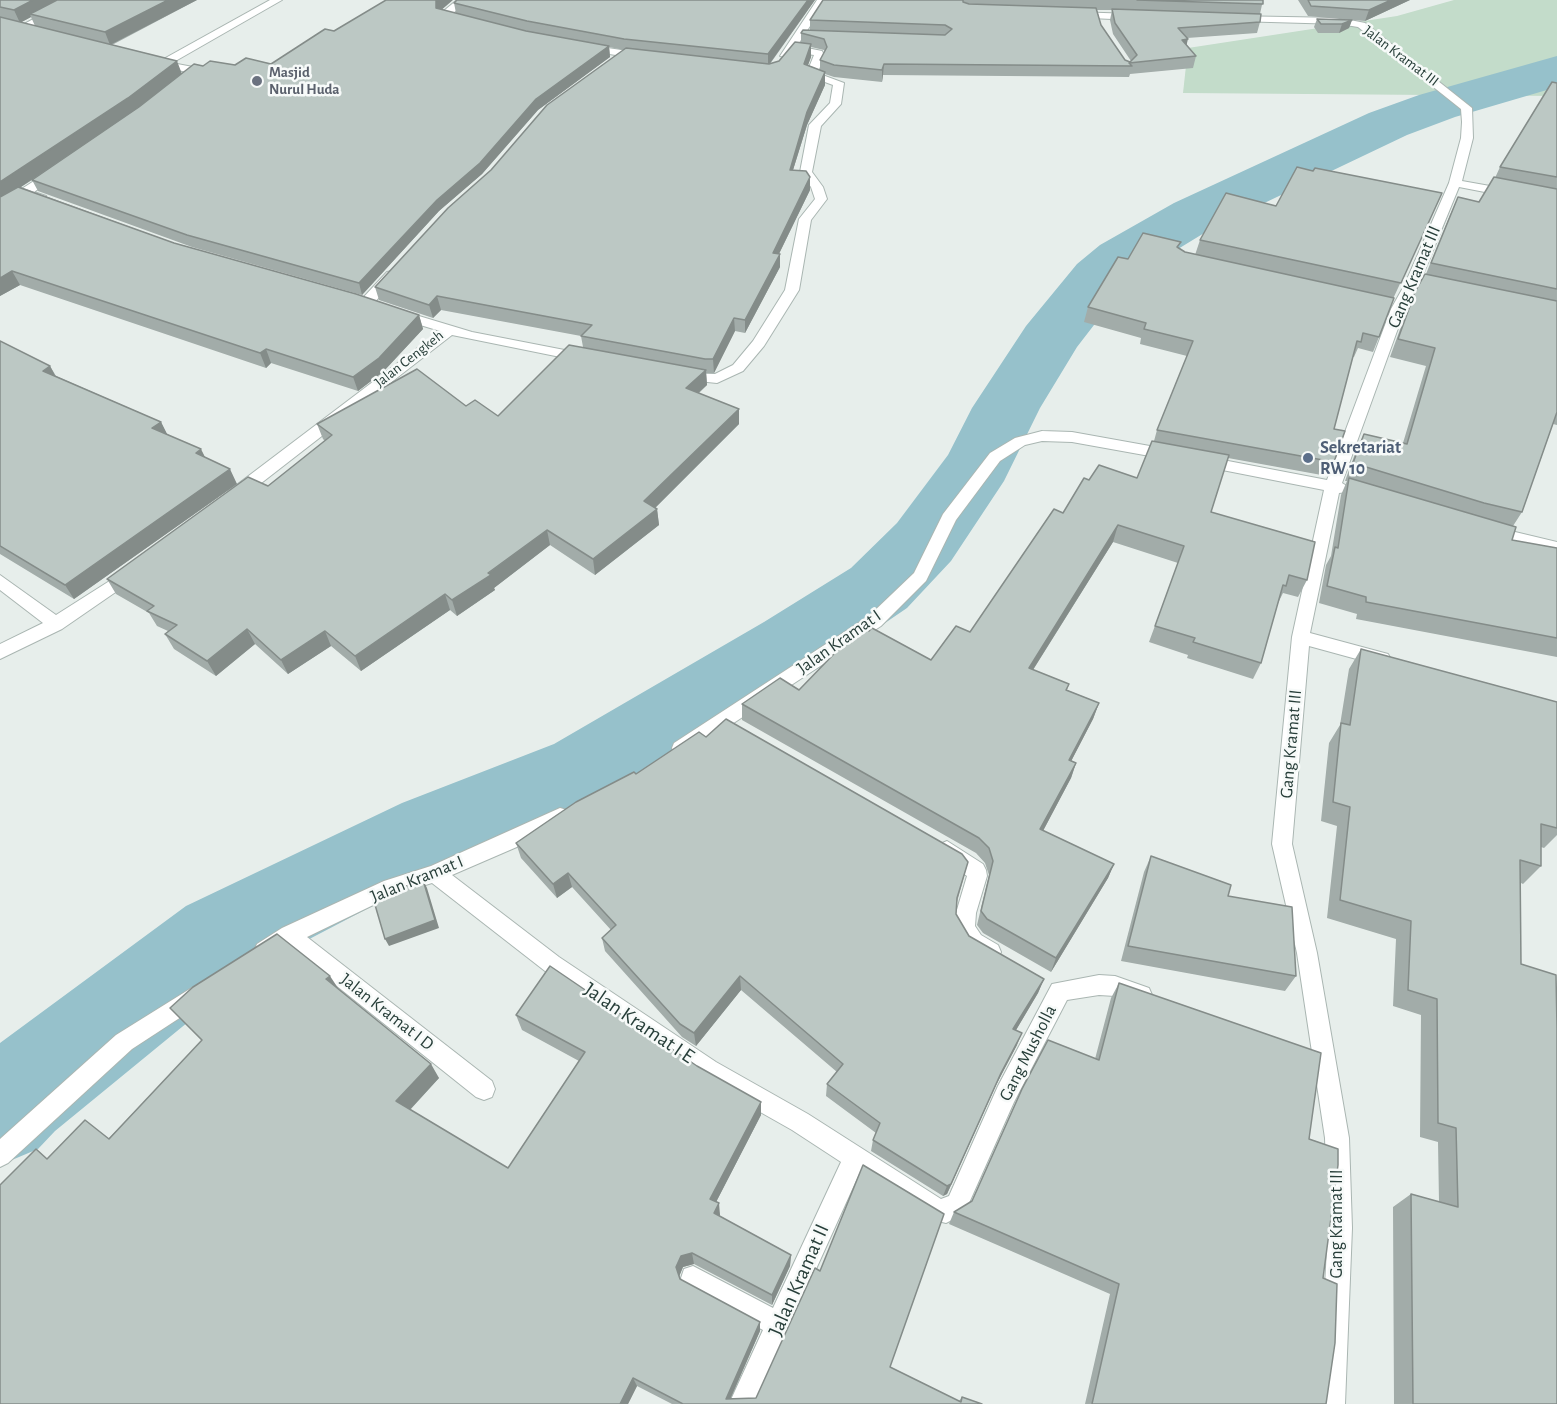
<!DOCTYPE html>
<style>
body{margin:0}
canvas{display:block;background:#e7eeeb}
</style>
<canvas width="1557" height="1404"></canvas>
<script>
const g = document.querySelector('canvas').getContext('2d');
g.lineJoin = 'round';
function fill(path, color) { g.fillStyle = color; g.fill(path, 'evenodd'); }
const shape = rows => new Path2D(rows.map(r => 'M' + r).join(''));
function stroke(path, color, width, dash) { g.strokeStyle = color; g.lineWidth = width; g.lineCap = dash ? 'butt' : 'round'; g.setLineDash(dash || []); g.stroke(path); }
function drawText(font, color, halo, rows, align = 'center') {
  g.font = font + ' "Alegreya Sans",sans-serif'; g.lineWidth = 5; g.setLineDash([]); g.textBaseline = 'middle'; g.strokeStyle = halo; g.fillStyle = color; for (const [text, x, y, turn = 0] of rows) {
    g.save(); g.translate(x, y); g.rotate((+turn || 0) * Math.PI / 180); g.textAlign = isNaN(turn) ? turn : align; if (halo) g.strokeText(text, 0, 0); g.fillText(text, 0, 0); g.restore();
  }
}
fill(shape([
 [1454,0,1557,0,1557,96,1183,93,1188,48,1397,16]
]), '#c3dcca');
fill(shape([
 [1557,56,1557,87,1455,117,1407,135,1214,227,1142,271,1121,290,1077,347,1040,408,1004,481,951,561,907,608,822,666,616,794,577,813,466,857,254,968,55,1131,38,1149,0,1165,0,1043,186,906,402,803,554,744,764,622,851,568,897,523,948,455,972,408,1026,326,1077,264,1100,245,1174,203,1369,113,1419,95,1557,56]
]), '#96c1cb');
const street = shape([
 [68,0,81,0,26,30,17,28,68,0],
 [270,0,282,0,172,63,193,67,198,73,185,86,176,84,186,72,151,63,160,61,270,0],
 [457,0,468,0,451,15,464,19,464,23,440,18,440,14,457,0],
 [817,0,827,0,797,46,822,51,825,57,817,73,844,83,841,104,821,126,812,172,823,187,827,199,811,220,799,290,764,346,743,371,717,383,678,379,678,373,715,374,733,365,753,341,785,290,799,219,815,199,811,187,800,172,809,125,830,103,833,85,806,75,814,55,793,52,789,58,780,56,817,0],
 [1074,12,1133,14,1138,17,1133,20,1070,17,1070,13,1074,12],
 [1232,16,1340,18,1365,23,1472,108,1473,138,1462,181,1557,198,1557,206,1459,187,1419,284,1405,309,1342,483,1350,488,1347,492,1339,493,1310,633,1388,654,1391,659,1388,664,1382,666,1309,646,1292,844,1317,953,1349,1138,1352,1228,1345,1404,1319,1404,1328,1228,1325,1138,1297,953,1272,844,1292,637,1324,490,1202,466,1194,461,1202,456,1327,480,1391,309,1405,284,1449,183,1461,138,1462,122,1461,109,1358,27,1340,24,1236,21,1231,18,1232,16],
 [587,45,642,53,647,56,642,59,583,50,582,48,587,45],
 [51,170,61,173,34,192,46,196,46,202,20,196,20,190,51,170],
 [392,271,399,275,397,278,371,306,361,306,361,300,387,272,392,271],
 [399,310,472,332,585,354,592,358,585,362,452,335,242,498,230,498,228,494,230,490,440,331,394,317,394,311,399,310],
 [1042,431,1072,432,1172,450,1180,455,1172,460,1072,442,1042,441,1025,445,1000,461,956,520,926,581,881,626,688,753,681,756,674,753,672,748,674,743,869,616,914,573,943,514,990,453,1015,438,1042,431],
 [1490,526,1557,542,1557,554,1484,536,1482,532,1490,526],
 [130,568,138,574,136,578,62,629,0,659,0,644,43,623,0,590,0,575,56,615,130,568],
 [560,808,567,810,570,816,567,822,533,840,452,875,559,957,716,1062,808,1114,941,1199,949,1196,998,1086,1052,984,1099,975,1115,976,1149,988,1152,995,1149,1002,1141,1005,1115,996,1099,995,1067,1000,1014,1102,965,1212,954,1219,946,1223,930,1219,859,1174,755,1404,729,1404,763,1330,684,1287,681,1278,684,1269,693,1266,773,1308,841,1162,792,1130,700,1078,545,971,432,883,396,894,307,937,492,1081,495,1089,492,1097,484,1100,476,1097,288,947,264,961,257,958,254,951,257,944,282,928,384,881,431,866,560,808],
 [947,841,983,864,986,870,987,876,976,913,975,926,981,935,998,945,1001,952,998,959,991,962,967,949,955,928,956,913,967,876,940,856,937,850,940,844,947,841],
 [193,987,201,990,204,997,201,1004,132,1049,8,1163,0,1167,0,1139,116,1035,193,987]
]);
stroke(street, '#aab6b2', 2);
fill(street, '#fff');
fill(shape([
 [0,0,197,0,112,45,182,74,203,66,271,64,334,31,442,10,456,13,454,3,457,0,815,0,770,64,779,61,801,43,801,33,810,30,810,20,823,0,1263,0,1260,14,1260,22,1257,33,1187,38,1187,45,1196,56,1193,68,1130,74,1129,77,883,75,882,82,834,77,825,74,825,85,807,125,793,170,810,190,779,254,780,267,745,333,735,331,714,373,706,373,707,385,699,393,739,424,655,508,657,509,659,525,595,575,550,545,494,588,495,590,457,616,450,610,361,671,331,646,288,674,255,644,216,676,174,649,165,634,168,631,157,626,149,613,116,594,107,579,268,486,325,441,323,439,317,424,466,406,498,416,583,347,581,336,441,310,433,318,379,300,375,287,491,170,624,50,609,47,610,57,538,110,482,174,439,211,362,295,192,247,38,191,32,180,21,187,174,243,419,315,423,329,383,372,358,391,271,363,266,368,20,285,0,296],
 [1097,10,1112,10,1110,20,1113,34,1131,61,1130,62,1125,60,1101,25],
 [31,17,35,26,21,22],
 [811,47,824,50,825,52,820,60,820,70,808,65,811,57],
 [1298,0,1410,0,1365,21,1352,20,1349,28,1339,33,1318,33,1314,27,1317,19,1350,20,1308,16],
 [1557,83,1557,425,1553,424,1522,512,1513,526,1512,540,1557,548,1557,657,1356,619,1357,614,1319,603,1326,565,1331,556,1341,495,1347,481,1345,481,1356,451,1364,434,1403,443,1426,366,1390,357,1407,310,1415,292,1426,274,1450,215,1458,197,1479,202,1495,178,1500,167],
 [1313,171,1442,193,1392,301,1379,337,1373,352,1358,348,1354,357,1353,357,1334,429,1334,462,1327,476,1228,458,1211,512,1307,580,1298,597,1283,593,1278,603,1261,663,1253,679,1187,658,1188,655,1149,642,1178,563,1113,542,1033,670,1069,684,1067,690,1099,703,1093,719,1071,761,1076,763,1071,778,1043,831,1114,864,1108,878,1051,972,983,933,977,925,989,875,985,863,976,853,742,720,742,704,799,690,931,660,970,632,1063,513,1089,480,1137,478,1154,441,1157,430,1187,356,1140,344,1141,338,1084,322,1088,307,1128,259,1179,248,1185,252,1195,255,1200,240,1276,206],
 [0,341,50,366,56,376,161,422,167,434,205,457,237,484,74,599,0,554],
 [1361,649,1557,702,1557,835,1544,848,1541,847,1541,866,1523,884,1521,883,1521,964,1557,1404,1394,1404,1393,1207,1411,1194,1439,1202,1438,1142,1420,1137,1421,1015,1393,1006,1396,939,1327,918,1337,826,1321,821,1329,743,1340,725,1349,669],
 [706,737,968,862,957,902,956,914,969,936,1044,979,1038,993,1016,1030,1017,1045,996,1085,947,1194,943,1196,871,1151,873,1140,876,1133,826,1096,827,1084,837,1072,741,990,696,1046,682,1037,605,951,602,938,611,930,572,887,557,898,521,858,516,843,636,774],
 [1151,856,1228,896,1296,976,1285,991,1121,961,1144,872],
 [1119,983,1309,1139,1323,1278,1326,1404,1085,1404,1110,1294,949,1224,954,1212,972,1201,1095,1059,1111,998],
 [338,989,439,1078,410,1110,508,1168,579,1061,522,1030,516,1015,761,1115,716,1202,720,1215,719,1216,791,1255,790,1266,772,1305,694,1264,683,1267,679,1276,680,1279,760,1322,760,1331,731,1398,756,1398,890,1367,959,1401,962,1397,982,1404,672,1404,637,1386,628,1404,0,1404,48,1158,109,1138,202,1041,170,1008]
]), '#a2aca9');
fill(shape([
 [33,0,63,0,30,14,31,17,20,23,14,10],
 [168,0,197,0,110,45,105,32],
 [438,0,453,0,439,12,436,8,436,1],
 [808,0,815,0,768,66,768,54],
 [1391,0,1410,0,1365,21,1369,10],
 [1352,20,1349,28,1339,33,1342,24],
 [1188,39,1185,51,1182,40],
 [811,44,811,57,804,76,804,64],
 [609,46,610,57,538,110,482,174,439,211,362,295,359,283,437,200,536,99],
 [177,61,182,74,134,111,0,201,0,182],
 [884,64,883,75,882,82,882,70],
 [825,72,825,85,807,125,789,183,790,170,807,112],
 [810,177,810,190,773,266,773,253],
 [780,254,780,267,745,333,745,320],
 [12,271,20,285,0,296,0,278],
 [437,296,441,310,433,318,429,305],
 [419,315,423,329,383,372,358,391,353,377],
 [734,318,735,331,714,373,713,359],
 [266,349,271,363,266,368,260,353],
 [50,366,58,381,43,371],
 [706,370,707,385,687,403,686,388],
 [739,409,739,424,646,517,644,501],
 [161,422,168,436,152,428],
 [201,449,208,463,196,453],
 [230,469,237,484,74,599,65,585],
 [657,509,659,525,595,575,593,559],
 [1118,525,1113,542,1024,684,1029,668],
 [547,530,550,545,494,588,495,590,457,616,452,600],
 [445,594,450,610,361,671,355,656],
 [247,629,255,644,216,676,207,661],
 [325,631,331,646,288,674,281,660],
 [1099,703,1093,719,1064,775,1069,760],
 [1076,763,1071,778,1036,844,1040,829],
 [1114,864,1108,878,1051,972,1056,958],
 [568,873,572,887,557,898,553,884],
 [423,880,427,888,439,928,389,946,385,939],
 [330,976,340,991,326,979],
 [740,976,741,990,696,1046,694,1033],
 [1044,979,1038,993,1009,1042,1013,1029],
 [1022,1033,1017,1045,996,1085,947,1194,943,1196,947,1186,1001,1073],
 [431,1064,439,1078,405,1115,396,1101],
 [761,1102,761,1115,712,1210,710,1199],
 [719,1203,720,1215,715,1224,714,1213],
 [692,1253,694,1264,683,1267,679,1277,676,1267,681,1256],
 [791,1255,790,1266,772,1305,772,1295],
 [760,1322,760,1331,728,1404,726,1399],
 [633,1378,637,1386,628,1404,620,1404]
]), '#848c89');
const building = shape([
 [0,0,33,0,14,10,0,7,0,0],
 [57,0,168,0,105,32,30,14,57,0],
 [386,0,438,0,436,1,436,8,526,31,609,46,536,99,480,163,437,200,359,283,187,235,32,180,139,107,194,64,203,66,210,61,235,65,246,58,271,64,325,29,334,31,386,0],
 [457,0,808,0,768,54,624,39,527,21,454,3,457,0],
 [823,0,963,0,963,2,969,4,1096,8,1101,25,1125,60,1130,62,1137,55,1115,23,1112,9,1261,14,1260,22,1178,28,1188,39,1182,40,1196,56,1129,63,1132,66,884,64,882,70,834,65,820,60,827,47,824,39,801,33,803,30,945,35,952,29,945,25,810,20,823,0],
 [1137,0,1263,0,1263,4,1137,0],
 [1308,0,1391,0,1369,10,1311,6,1308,0],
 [0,17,177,61,128,98,0,182,0,17],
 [1317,19,1352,20,1342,24,1321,24,1317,19],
 [795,42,811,44,804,64,825,72,807,112,790,170,806,171,810,177,773,253,780,254,745,320,734,318,713,359,705,359,581,336,592,325,437,296,429,305,375,287,448,208,491,170,547,105,626,48,769,64,779,61,795,42],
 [1552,82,1557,83,1557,177,1500,167,1552,82],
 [1297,167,1313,171,1315,168,1442,193,1401,283,1200,240,1226,193,1276,206,1297,167],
 [1494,177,1557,189,1557,289,1431,263,1458,197,1479,202,1494,177],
 [18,187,174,243,356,294,419,315,379,358,353,377,266,349,260,353,12,271,0,278,0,197,18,187],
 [1143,233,1181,242,1177,247,1185,252,1394,298,1379,337,1363,333,1361,342,1357,341,1334,429,1345,431,1334,462,1157,430,1193,341,1144,329,1146,323,1088,307,1118,257,1128,259,1143,233],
 [1425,274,1557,301,1557,412,1522,512,1484,503,1353,463,1364,434,1407,444,1435,348,1398,339,1415,292,1425,274],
 [0,341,50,366,43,371,161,422,152,428,201,449,196,453,230,469,65,585,0,546,0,341],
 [569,345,706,370,686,388,739,409,644,501,657,509,593,559,547,530,488,573,491,575,452,600,445,594,355,656,325,631,281,660,247,629,207,661,165,634,177,625,147,611,154,606,107,579,248,477,268,486,332,435,317,424,417,369,466,406,475,400,498,416,569,345],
 [1152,441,1229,455,1211,512,1315,542,1307,580,1289,575,1286,586,1283,585,1261,663,1193,642,1195,638,1155,626,1184,546,1118,525,1029,668,1069,684,1066,690,1099,703,1069,760,1076,763,1040,829,1114,864,1056,958,987,919,981,911,993,861,989,848,979,838,742,704,780,678,799,690,861,626,869,631,872,628,931,660,956,626,970,632,1054,509,1063,513,1084,478,1089,480,1099,465,1137,478,1152,441],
 [1349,478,1516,527,1512,540,1557,548,1557,638,1366,602,1366,597,1327,586,1335,547,1338,548,1349,478],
 [1361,649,1557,702,1557,828,1541,824,1541,866,1520,860,1521,964,1556,975,1557,1028,1557,1404,1413,1404,1411,1194,1458,1207,1456,1128,1438,1123,1437,999,1408,990,1411,921,1340,900,1350,807,1333,802,1341,723,1350,725,1361,649],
 [726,719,962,854,968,862,957,898,956,914,969,936,1044,979,1013,1029,1022,1033,1001,1073,951,1184,947,1186,873,1140,880,1123,827,1084,843,1064,740,976,694,1033,680,1024,602,938,616,925,568,873,553,884,516,843,576,802,634,772,636,774,699,732,706,737,726,719],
 [1151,856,1231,885,1228,896,1292,907,1296,976,1128,946,1151,856],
 [423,880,435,920,385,939,373,898,423,880],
 [277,934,330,976,326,979,431,1064,396,1101,508,1168,585,1052,516,1015,550,966,697,1066,761,1102,710,1199,719,1203,714,1213,791,1255,772,1295,692,1253,681,1256,676,1267,680,1279,760,1322,726,1399,756,1398,815,1268,820,1271,863,1165,944,1214,890,1367,961,1402,962,1397,982,1404,683,1404,633,1378,620,1404,0,1404,0,1185,36,1149,47,1159,85,1120,109,1139,202,1040,170,1008,193,987,277,934],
 [1119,983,1321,1053,1309,1139,1338,1149,1338,1165,1323,1278,1337,1284,1335,1343,1326,1404,1092,1404,1119,1284,954,1212,972,1201,1022,1089,1048,1040,1099,1060,1119,983]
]);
fill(building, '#bcc8c4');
stroke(building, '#848c89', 1.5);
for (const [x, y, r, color] of [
 [257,81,6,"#6b7280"],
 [1308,458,6,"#5c6f8a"]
]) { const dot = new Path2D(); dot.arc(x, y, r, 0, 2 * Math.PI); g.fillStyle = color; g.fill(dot); stroke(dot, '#f7faf9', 2); }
drawText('15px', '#273e39', '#f7faf9', [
 ["Jalan Kramat III",1401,56,37],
 ["Jalan Cengkeh",409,359,-38]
]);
drawText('bold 15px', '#5b616d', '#f7faf9', [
 ["Masjid",269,72],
 ["Nurul Huda",269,89]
], 'left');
drawText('18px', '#273e39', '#f7faf9', [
 ["Gang Kramat III",1414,277,-67],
 ["Jalan Kramat I",839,642,-35],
 ["Gang Kramat III",1291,744,-85],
 ["Jalan Kramat I",417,879,-22],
 ["Jalan Kramat I D",387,1012,38],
 ["Gang Musholla",1028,1053,-63],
 ["Gang Kramat III",1337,1224,-90]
]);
drawText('bold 18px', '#4e5e75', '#f7faf9', [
 ["Sekretariat",1320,448],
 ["RW 10",1320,469]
], 'left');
drawText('21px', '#273e39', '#f7faf9', [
 ["Jalan Kramat I E",639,1023,34],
 ["Jalan Kramat II",799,1280,-66]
]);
</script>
